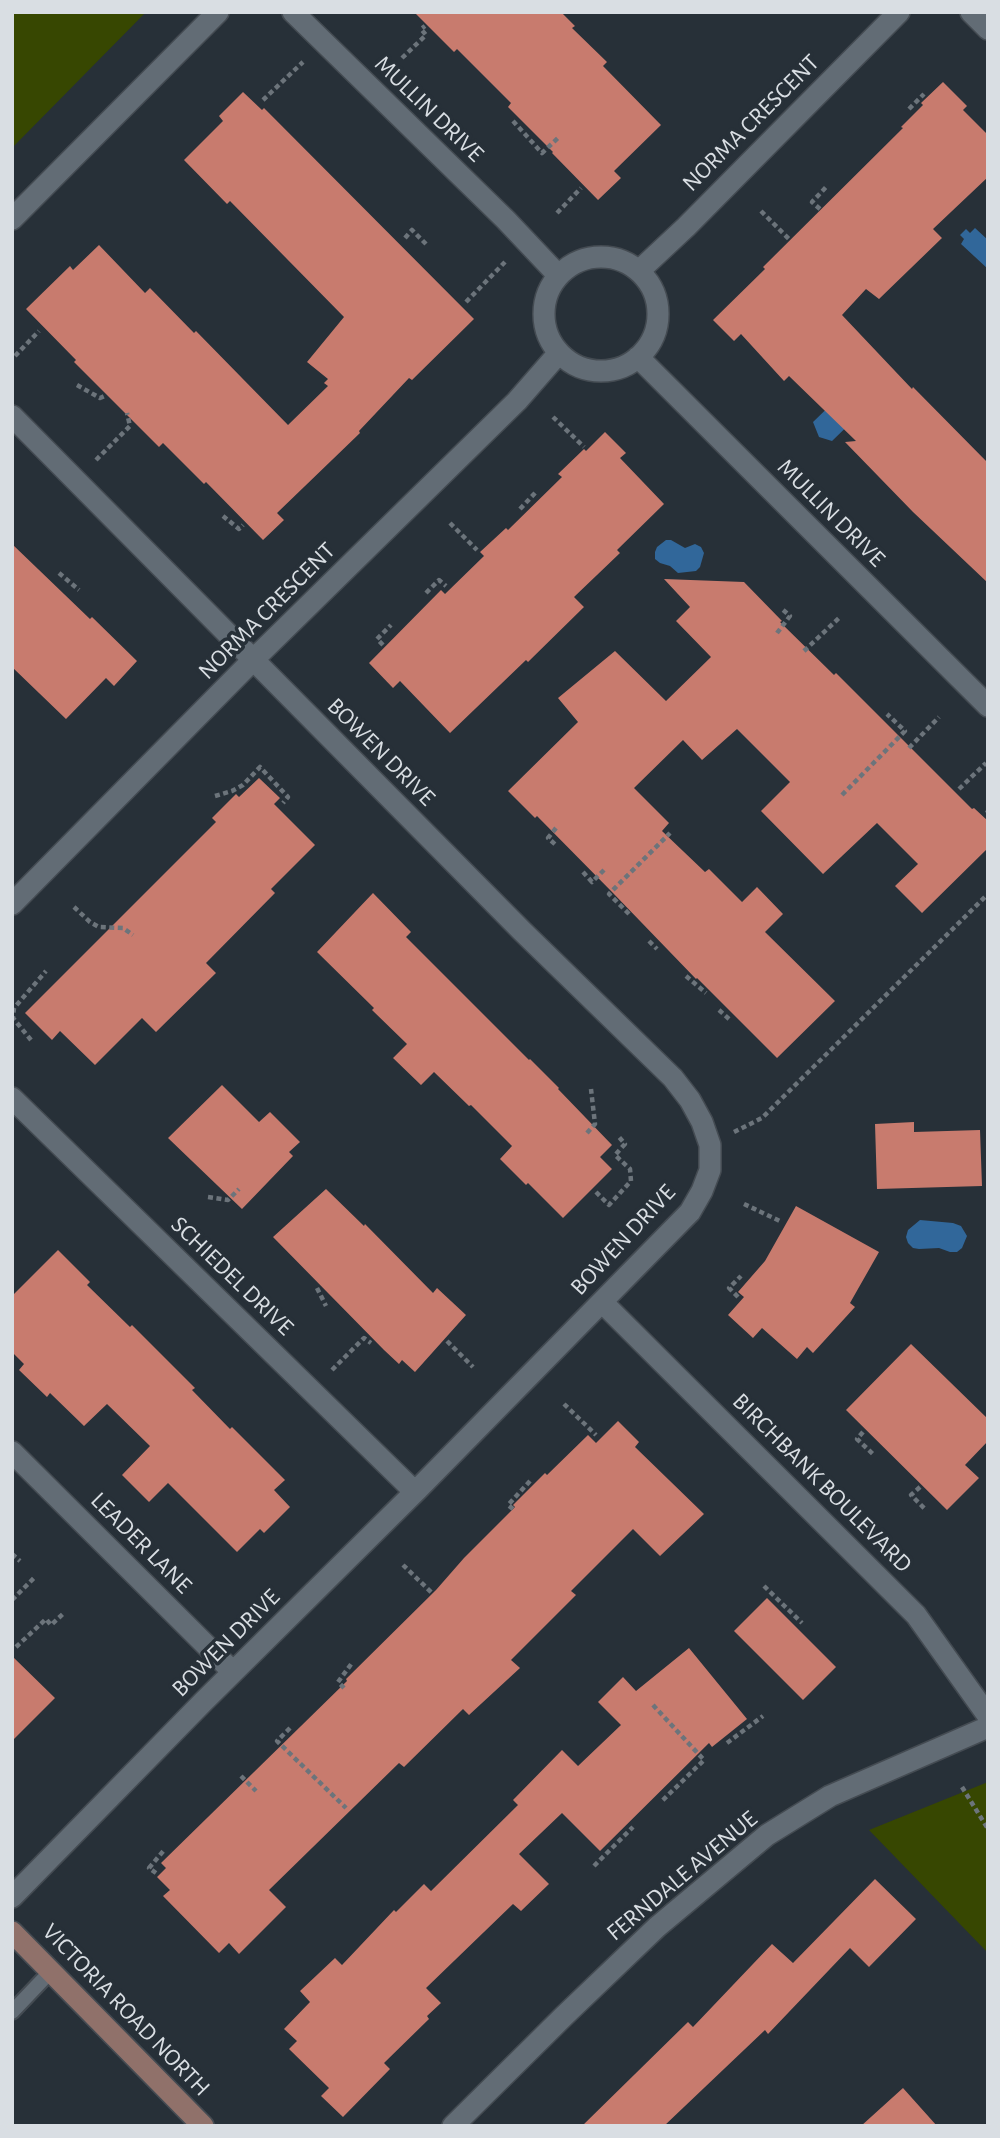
<!DOCTYPE html>
<style>
body{margin:0}
#map{position:relative;width:1000px;height:2138px;overflow:hidden;background:#273038;font-family:"Alegreya Sans",sans-serif}
canvas{display:block}
.frame{position:absolute;inset:0;border:14px solid #d9dee3;pointer-events:none}
</style>
<div id="map">
<canvas width="1000" height="2138"></canvas>
<div class="frame"></div>
</div>
<script>
const g = document.querySelector('canvas').getContext('2d');
g.lineJoin = 'round';
function fill(path, color) { g.fillStyle = color; g.fill(path, 'evenodd'); }
const shape = rows => new Path2D(rows.map(r => 'M' + r).join(''));
function stroke(path, color, width, dash) { g.strokeStyle = color; g.lineWidth = width; g.lineCap = dash ? 'butt' : 'round'; g.setLineDash(dash || []); g.stroke(path); }
function drawText(font, color, halo, rows, align = 'center') {
  g.font = font + ' "Alegreya Sans",sans-serif'; g.lineWidth = 7; g.setLineDash([]); g.textBaseline = 'middle'; g.strokeStyle = halo; g.fillStyle = color; for (const [text, x, y, turn = 0] of rows) {
    g.save(); g.translate(x, y); g.rotate((+turn || 0) * Math.PI / 180); g.textAlign = isNaN(turn) ? turn : align; if (halo) g.strokeText(text, 0, 0); g.fillText(text, 0, 0); g.restore();
  }
}
fill(shape([
 [12,12,146,12,12,148],
 [988,1782,988,1953,869,1830]
]), '#374701');
fill(shape([
 [975,228,988,240,988,269,961,244,964,239,960,235,966,229,970,233],
 [845,391,864,410,832,441,819,437,813,422],
 [666,540,671,540,685,548,695,544,701,547,704,553,700,567,696,571,678,573,670,566,660,563,655,559,655,552,657,547],
 [920,1220,953,1223,961,1226,967,1236,962,1248,957,1252,950,1252,939,1248,919,1249,913,1248,908,1243,906,1237,908,1230]
]), '#31679a');
fill(shape([
 [414,12,561,12,575,26,572,28,607,62,603,66,661,125,614,171,621,178,598,200,552,153,553,152,508,107,511,103,457,49,454,52],
 [943,82,967,106,963,110,988,135,988,177,933,229,942,238,879,299,866,289,842,315,912,389,913,387,988,463,988,583,913,512,845,442,856,441,789,376,784,381,741,334,734,341,713,320,765,269,763,267,903,128,901,127,923,105,921,103],
 [243,92,262,110,264,108,474,319,412,380,409,378,359,431,360,433,277,513,284,520,263,540,206,482,204,484,163,443,159,447,74,362,76,360,26,309,70,266,73,270,99,245,145,293,150,288,194,333,196,331,288,425,328,386,324,383,328,379,307,362,344,317,230,201,227,204,184,160,223,121,219,116],
 [605,432,626,453,620,458,664,504,617,550,620,553,574,597,584,607,528,662,526,660,450,733,400,681,393,688,369,663,441,590,445,594,484,556,480,552,506,528,508,530,562,477,558,474,584,449,586,451],
 [12,544,90,619,92,617,137,661,114,686,106,678,66,719,12,667],
 [664,579,744,582,782,621,780,622,834,675,836,673,972,809,974,808,988,821,988,848,922,913,895,886,918,864,877,823,823,874,761,811,790,782,737,729,702,760,683,740,634,788,669,823,662,831,705,872,709,869,742,902,757,887,783,914,765,932,835,1001,777,1058,697,978,696,979,613,893,537,816,535,818,508,791,578,722,558,698,615,651,666,701,711,657,676,621,690,607],
 [259,778,280,798,274,804,315,845,271,889,275,893,206,963,216,973,156,1032,142,1018,95,1065,60,1031,52,1040,25,1013,216,822,212,818,236,794,239,797],
 [373,893,411,932,406,937,529,1060,530,1059,559,1088,558,1089,612,1145,600,1157,612,1169,563,1218,528,1183,526,1185,500,1159,512,1146,471,1105,469,1106,434,1072,421,1085,393,1058,407,1044,372,1010,374,1008,317,952],
 [222,1085,259,1122,270,1112,300,1142,289,1152,293,1156,242,1209,168,1138],
 [914,1122,914,1132,980,1130,982,1186,877,1189,875,1124],
 [326,1189,364,1226,365,1224,433,1293,437,1288,466,1315,415,1372,402,1360,399,1364,384,1350,273,1237],
 [796,1206,879,1252,850,1303,855,1307,813,1353,807,1347,797,1359,762,1328,753,1338,728,1315,744,1297,738,1292,765,1261],
 [58,1250,90,1282,87,1285,130,1327,132,1325,195,1388,192,1390,230,1429,232,1427,285,1480,274,1490,290,1507,264,1533,260,1529,237,1552,168,1483,149,1502,122,1475,150,1446,107,1404,84,1426,50,1393,47,1397,19,1370,24,1364,12,1352,12,1296],
 [911,1344,988,1419,988,1441,965,1465,979,1478,947,1510,846,1410],
 [618,1421,639,1442,635,1447,704,1514,660,1556,633,1529,571,1591,576,1595,511,1660,520,1668,469,1715,463,1709,404,1767,399,1763,269,1890,286,1907,239,1954,229,1943,219,1953,163,1896,170,1890,157,1877,166,1868,161,1863,347,1681,346,1679,436,1590,464,1558,515,1507,513,1505,545,1473,547,1475,588,1435,596,1443],
 [767,1598,836,1667,803,1700,734,1631],
 [689,1648,747,1719,712,1747,709,1743,600,1851,562,1813,519,1854,549,1884,521,1911,513,1904,426,1988,441,2003,427,2016,429,2019,384,2063,390,2069,343,2117,321,2096,329,2088,289,2049,297,2041,284,2029,310,2002,300,1991,335,1958,342,1965,394,1910,396,1912,424,1884,431,1891,518,1805,513,1800,562,1750,578,1766,621,1725,598,1702,623,1677,636,1691],
 [12,1656,55,1698,12,1741],
 [875,1879,916,1919,869,1967,850,1948,768,2034,765,2030,664,2126,582,2126,688,2022,693,2027,772,1944,793,1963],
 [903,2088,937,2126,861,2126]
]), '#c87b6e');
const lane = shape([
 [12,2012,52,1970]
]);
const street = shape([
 [293,12,506,220,558,275],
 [971,12,988,29],
 [12,219,218,12],
 '544 314a57 57 0 1 1 114 0a57 57 0 1 1-114 0Z',
 [640,270,686,227,899,12],
 [638,357,988,706],
 [12,416,522,931,673,1078,690,1100,702,1122,710,1145,710,1170,702,1191,690,1212,418,1489,203,1702,12,1897],
 [12,904,253,660,517,401,558,354],
 [12,1098,415,1492],
 [602,1302,916,1615,988,1716],
 [12,1452,233,1672],
 [453,2126,564,2016,657,1927,767,1835,830,1796,988,1727]
]);
const secondary = shape([
 [12,1932,203,2126]
]);
stroke(lane, '#444b52', 18);
stroke(street, '#444b52', 24);
stroke(secondary, '#444b52', 24);
stroke(shape([
 [402,58,426,35,421,29,425,26],
 [263,100,303,62],
 [909,109,924,94],
 [513,121,542,153,558,138],
 [820,209,812,202,828,185],
 [761,211,789,239],
 [557,213,581,188],
 [405,238,412,230,426,244],
 [466,302,505,262],
 [15,356,39,331],
 [77,385,100,398,107,395],
 [553,417,584,447],
 [96,460,130,426,127,413],
 [520,509,536,492],
 [223,516,239,529,243,525],
 [450,523,477,550],
 [59,573,79,590],
 [426,593,439,580,446,586],
 [777,633,790,616,782,609],
 [383,645,377,639,391,625],
 [804,651,839,618],
 [909,748,939,717],
 [959,789,986,763],
 [842,795,905,731,887,714],
 [215,796,232,791,243,785,260,767,288,797,283,803],
 [986,810,988,811],
 [556,828,548,838,557,846],
 [583,872,592,882,604,870],
 [74,907,90,922,99,927,123,928,133,935],
 [629,914,609,894,670,833],
 [649,941,657,949],
 [686,976,706,993],
 [719,1010,729,1019],
 [31,1040,13,1018,14,1008,46,971],
 [734,1132,762,1118,988,894],
 [587,1133,595,1124,591,1089],
 [596,1192,609,1205,631,1181,630,1169,615,1155,625,1144,619,1137],
 [208,1197,228,1200,239,1189],
 [744,1204,782,1222],
 [317,1288,326,1306],
 [738,1297,729,1288,741,1276],
 [447,1341,473,1367],
 [332,1370,364,1338,371,1343],
 [564,1404,596,1435],
 [863,1432,857,1439,874,1455],
 [920,1487,911,1495,926,1510],
 [513,1509,508,1505,530,1481],
 [12,1554,20,1561],
 [403,1565,432,1593],
 [764,1586,802,1623],
 [12,1600,35,1577],
 [16,1647,46,1619,51,1625,65,1612],
 [344,1688,338,1682,352,1663],
 [653,1705,704,1760,662,1801],
 [290,1728,277,1741,346,1808],
 [727,1743,763,1716],
 [241,1776,256,1791],
 [962,1787,988,1829],
 [594,1866,633,1827],
 [156,1873,149,1868,165,1849]
]), '#6c747b', 4.5, [5, 3.5]);
stroke(lane, '#626c75', 14);
stroke(street, '#626c75', 21);
stroke(secondary, '#90716a', 21);
drawText('24px', '#d9dee3', '#273038', [
 ["MULLIN DRIVE",429,109,44],
 ["NORMA CRESCENT",751,123,-45],
 ["MULLIN DRIVE",831,513,45],
 ["NORMA CRESCENT",267,611,-45],
 ["BOWEN DRIVE",381,752,45],
 ["BOWEN DRIVE",623,1240,-47],
 ["SCHIEDEL DRIVE",232,1276,44],
 ["BIRCHBANK BOULEVARD",822,1483,45],
 ["LEADER LANE",141,1543,45],
 ["BOWEN DRIVE",226,1643,-45],
 ["FERNDALE AVENUE",682,1876,-40],
 ["VICTORIA ROAD NORTH",126,2010,46]
]);
</script>
